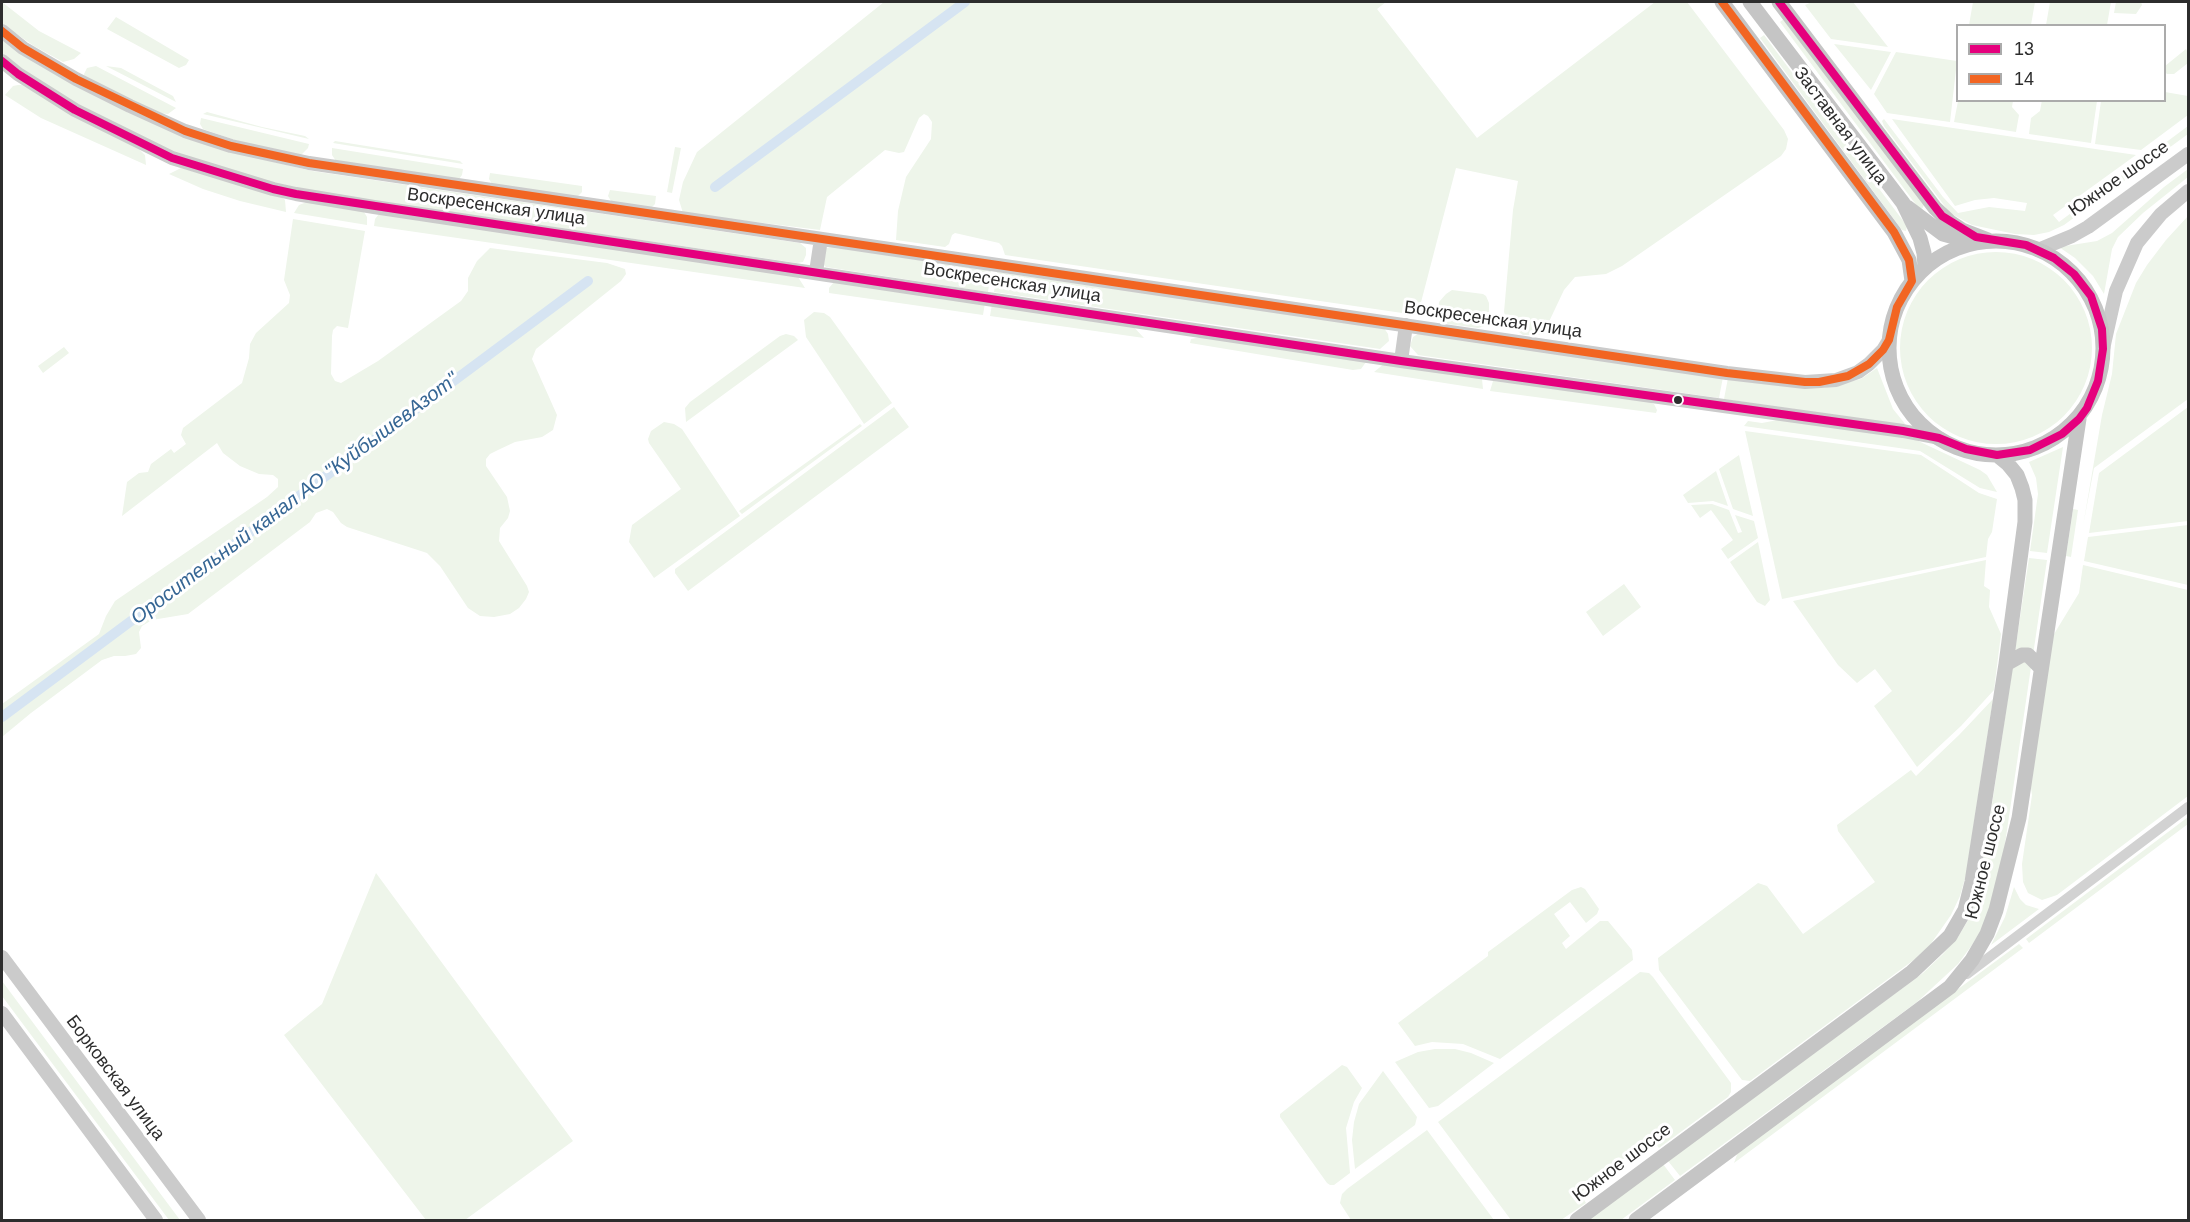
<!DOCTYPE html>
<meta charset="utf-8">
<style>
body{margin:0}
#map{position:relative;width:2190px;height:1222px;overflow:hidden;background:#fff;font-family:Arial,sans-serif}
canvas{display:block}
.frame{position:absolute;inset:0;border:3px solid #2d2d2d;pointer-events:none}
.legend{position:absolute;left:1956px;top:24px;width:210px;height:78px;box-sizing:border-box;background:#fff;border:2px solid #ababab;margin:0;padding:8px 10px;list-style:none;font-size:18px;color:#2d2d2d}
.legend li{display:flex;align-items:center;gap:12px;height:30px}
.legend b{width:30px;border:2px solid #ababab}
</style>
<div id="map">
<canvas width="2190" height="1222"></canvas>
<div class="frame"></div>
<ul class="legend">
<li><b style="height:8px;background:#e5007d"></b>13</li>
<li><b style="height:8px;background:#f26522"></b>14</li>
</ul>
</div>
<script>
const g = document.querySelector('canvas').getContext('2d');
g.lineJoin = 'round';
function fill(path, color) { g.fillStyle = color; g.fill(path, 'evenodd'); }
const shape = rows => new Path2D(rows.map(r => 'M' + r).join(''));
function stroke(path, color, width, dash) { g.strokeStyle = color; g.lineWidth = width; g.lineCap = dash ? 'butt' : 'round'; g.setLineDash(dash || []); g.stroke(path); }
function drawText(font, color, halo, rows, align = 'center') {
  g.font = font + ' Arial,sans-serif'; g.lineWidth = 6; g.setLineDash([]); g.textBaseline = 'middle'; g.strokeStyle = halo; g.fillStyle = color; for (const [text, x, y, turn = 0] of rows) {
    g.save(); g.translate(x, y); g.rotate((+turn || 0) * Math.PI / 180); g.textAlign = isNaN(turn) ? turn : align; if (halo) g.strokeText(text, 0, 0); g.fillText(text, 0, 0); g.restore();
  }
}
fill(shape([
 [2,2,39,31,81,53,74,59,63,62,34,46,2,24],
 [884,2,1386,2,1377,9,1477,138,1655,2,1687,2,1784,130,1788,139,1786,149,1781,156,1622,266,1606,274,1575,277,1564,290,1546,328,1539,335,1523,335,1515,329,1508,323,1504,312,1513,210,1518,181,1456,168,1419,310,1416,315,1005,255,1002,246,999,243,955,233,952,235,949,244,945,247,896,240,898,211,906,177,931,139,932,122,928,116,924,114,919,118,904,152,899,153,885,150,827,197,820,230,683,213,679,200,683,182,697,152],
 [1812,2,1853,2,1888,47,1831,39,1805,5],
 [1973,2,2035,2,2031,25,1969,25],
 [2050,2,2111,2,2107,25,2046,25],
 [2116,2,2141,2,2142,5,2136,14,2114,13],
 [116,17,189,60,186,65,179,68,107,29],
 [1785,18,1924,205,1922,209,1917,206,1780,22],
 [1764,35,1907,226,1906,231,1902,230,1760,38],
 [2,37,223,150,312,171,800,243,806,248,806,255,803,262,797,263,330,194,270,182,207,164,172,151,71,101,2,55],
 [1834,44,1891,52,1871,90],
 [2186,49,2188,53,2188,63,2174,74,2167,74,2165,72,2165,66],
 [1896,52,1957,61,1950,122,1887,113,1874,94],
 [96,66,176,108,168,114,158,113,85,77,84,74,87,68],
 [106,66,121,68,173,96,176,102],
 [18,85,22,85,84,120,138,148,145,155,146,165,41,118,5,95,13,86],
 [2165,92,2188,96,2188,115,2141,150,2095,144,2101,101,2164,100],
 [2042,100,2097,101,2091,143,2029,134,2031,118,2040,111],
 [1958,101,2013,101,2012,107,2019,115,2016,132,1954,122],
 [207,112,262,127,305,136,309,139,203,114],
 [201,118,309,144,308,148,301,155,249,145,203,129,200,124],
 [1884,119,1943,197,1958,213,1989,207,2025,211,2027,203,1994,198,1975,200,1955,206,1892,119,2136,155,2053,215,2059,222,2188,126,2188,134,2064,225,2049,232,2034,235,2015,234,1972,225,1950,213,1884,126,1882,121],
 [335,141,460,161,463,164,333,143],
 [675,147,681,148,672,193,667,192],
 [332,148,463,169,462,175,459,179,336,161,332,155],
 [181,168,280,196,285,200,286,212,240,201,203,189,169,174],
 [2188,169,2188,177,2143,213,2118,237,2112,249,2104,294,2093,276,2075,258,2059,247,2097,241,2112,233,2164,187],
 [490,173,582,186,582,192,577,197,492,184,489,179],
 [610,190,656,196,655,204,651,208,611,201,608,196],
 [307,202,364,212,367,217,367,225,294,213,299,205],
 [379,214,798,277,805,288,374,226,375,219],
 [2188,216,2188,399,2094,468,2083,526,2102,415,2112,374,2116,334,2136,283,2147,265,2166,240],
 [293,219,365,231,348,328,337,326,333,330,332,336,331,374,335,381,341,383,378,361,461,301,468,291,468,278,477,261,490,248,607,263,625,269,626,274,621,281,536,349,532,359,557,415,553,430,542,437,515,442,498,450,490,454,486,459,486,466,507,497,510,511,508,518,500,528,499,541,527,586,529,592,526,599,519,608,510,614,494,617,480,616,468,608,440,566,427,553,347,527,341,523,333,512,327,509,316,513,310,522,188,614,152,620,142,626,139,632,141,648,136,654,125,656,114,656,102,660,31,713,2,737,2,704,99,634,106,616,115,601,267,497,278,487,278,479,273,475,259,474,240,466,223,453,217,443,122,516,127,482,139,473,148,472,151,464,171,449,174,453,186,444,181,435,183,428,242,383,249,358,250,344,256,333,289,303,290,295,284,280],
 [832,247,991,271,988,292,826,267,824,265,826,248],
 '1900 348a96 96 0 1 1 192 0a96 96 0 1 1-192 0Z',
 [997,272,1384,328,1388,334,1389,341,1380,349,994,292],
 [834,282,985,303,983,315,829,293,829,288],
 [1452,290,1483,294,1486,296,1489,303,1489,318,1485,326,1478,328,1448,324,1441,319,1438,314,1439,302,1446,294],
 [992,304,1131,324,1144,338,990,316],
 [814,312,824,313,830,317,892,403,864,424,806,337,804,320],
 [786,334,794,336,798,340,686,422,685,408,690,402,780,336],
 [1418,334,1723,377,1719,398,1418,355,1410,346,1413,337],
 [1206,336,1366,362,1361,369,1353,370,1190,343,1191,339],
 [64,347,69,353,43,373,38,366],
 [1385,363,1482,379,1483,389,1374,372],
 [1877,368,1893,409,1906,425,1724,399,1728,378,1797,387,1823,388,1861,379],
 [1493,381,1641,399,1654,404,1657,410,1656,413,1490,391],
 [894,407,909,427,688,591,675,573,675,569],
 [2188,407,2188,521,2089,533,2099,473],
 [1783,419,1914,439,1980,470,1987,475,1997,492,1980,488,1920,451,1744,426,1748,421,1762,423],
 [664,422,674,424,682,429,740,516,654,578,629,542,632,525,681,489,649,443,648,439,651,431],
 [860,424,862,426,742,514,739,511],
 [1745,431,1921,455,1979,493,1997,499,1992,532,1988,539,1986,557,1782,599],
 [2063,447,2047,553,2030,551,2038,494,2036,478,2029,462],
 [1739,455,1753,516,1733,509,1719,469],
 [1716,471,1728,506,1713,501,1688,503,1683,495],
 [1712,504,1729,510,1738,533,1742,532,1735,515,1754,521,1758,538,1728,559,1721,549,1733,540,1711,510,1700,518,1691,505],
 [2073,509,2078,510,2071,557,2066,556],
 [2188,525,2188,585,2084,561,2088,537],
 [1758,542,1770,600,1765,606,1757,602,1730,562],
 [2029,558,2047,560,2033,655,2015,651],
 [1986,560,1984,586,1990,590,1989,607,2001,634,1994,690,1961,726,1917,767,1874,706,1892,691,1875,669,1857,683,1838,665,1793,601],
 [2083,565,2188,590,2188,796,2057,895,2042,900,2028,893,2023,882,2022,864,2032,795,2030,782,2051,639,2079,593],
 [1624,584,1641,607,1603,636,1586,612],
 [2021,659,2031,667,2001,871,1984,925,1972,945,1958,964,1917,1002,1680,1176,1668,1161,1923,973,1943,954,1958,937,1970,917,1979,891,2013,664],
 [1993,699,1966,875,1960,896,1951,915,1930,945,1915,959,1750,1081,1742,1080,1659,970,1658,958,1758,883,1767,886,1803,934,1875,882,1838,831,1837,825,1911,770,1916,776,1959,735],
 [2188,817,2188,824,2029,943,2026,939],
 [376,873,573,1141,465,1220,426,1220,284,1035,322,1004],
 [1581,887,1585,889,1599,909,1597,914,1586,923,1570,902,1554,914,1570,936,1562,943,1566,949,1600,921,1608,921,1632,950,1633,960,1500,1059,1463,1044,1432,1042,1415,1046,1398,1023,1488,956,1488,952,1572,890],
 [2014,887,2020,899,2026,905,2039,909,1991,945,2005,917],
 [2019,944,2023,948,1734,1163,1738,1152],
 [1640,972,1649,973,1653,977,1731,1083,1731,1092,1728,1097,1659,1148,1654,1142,1645,1150,1640,1146,1580,1193,1586,1203,1561,1220,1511,1220,1438,1122],
 [2,981,180,1220,169,1220,2,996],
 [1435,1049,1455,1049,1471,1053,1494,1063,1438,1106,1429,1108,1395,1062,1418,1052],
 [1342,1065,1347,1067,1362,1088,1354,1102,1346,1128,1350,1173,1334,1185,1330,1185,1327,1183,1280,1117,1280,1114],
 [1383,1071,1417,1117,1415,1125,1355,1169,1352,1140,1354,1122,1359,1104],
 [1427,1130,1494,1220,1351,1220,1340,1203,1342,1194,1347,1189],
 [1663,1164,1675,1180,1621,1220,1588,1220]
]), '#eef5ea');
stroke(shape([
 [715,187,965,2],
 [2,717,588,281]
]), '#d6e4f2', 10);
stroke(shape([
 [1967,974,2188,807]
]), '#d2d2d2', 10);
stroke(shape([
 [2,31,23,48,76,79,130,106,185,131,231,146,309,163,1727,373,1805,382,1836,380,1858,372,1869,364,1883,350,1889,340],
 [2,61,18,74,75,110,172,158,273,189,296,194,374,207,1401,361,1903,431,1939,438],
 [2038,250,2072,236,2088,227,2188,154],
 [816,272,821,239],
 [2103,349,2116,291,2137,243,2161,214,2188,191],
 [1401,361,1406,325],
 [2,957,199,1220],
 [2,1013,156,1220]
]), '#cbcbcb', 14);
stroke(shape([
 [1722,2,1894,232,1909,260,1912,281],
 [1750,2,1903,203,1920,238,1924,253,1925,267],
 [1779,2,1935,208,1950,222,1962,230,1988,240],
 [1907,207,1943,234,1972,242],
 '1889 348a107 107 0 1 1 214 0a107 107 0 1 1-214 0Z',
 [2006,664,2022,655,2028,655,2040,667],
 [1577,1220,1912,972,1950,936,1965,910,1972,882,2006,664,2025,522,2025,500,2022,488,2017,475,2008,464,1997,455],
 [1636,1220,1950,987,1972,960,1987,934,1996,910,2019,818,2079,419]
]), '#c5c5c5', 15);
stroke(shape([
 [2,61,18,74,75,110,172,158,273,189,296,194,1401,361,1903,431,1939,438,1966,449,1997,455,2030,450,2062,434,2079,419,2087,408,2098,381,2103,349,2102,329,2091,296,2074,274,2054,258,2026,245,1976,237,1942,216,1779,2]
]), '#e5007d', 8);
stroke(shape([
 [2,31,23,48,76,79,185,131,231,146,309,163,1727,373,1805,382,1819,382,1848,376,1869,364,1883,350,1889,340,1897,307,1912,281,1909,260,1894,232,1722,2]
]), '#f26522', 8);
for (const [x, y, r, color] of [
 [1678,400,5,"#2d2d2d"]
]) { const dot = new Path2D(); dot.arc(x, y, r, 0, 2 * Math.PI); g.fillStyle = color; g.fill(dot); stroke(dot, '#fff', 2); }
drawText('18px', '#2d2d2d', '#fff', [
 ["Заставная улица",1840,126,53],
 ["Южное шоссе",2119,179,-35],
 ["Воскресенская улица",496,207,8],
 ["Воскресенская улица",1012,283,9],
 ["Воскресенская улица",1493,320,8],
 ["Южное шоссе",1986,862,-76],
 ["Борковская улица",115,1078,53],
 ["Южное шоссе",1622,1163,-37]
]);
drawText('italic 20px', '#366694', '#fff', [
 ["Оросительный канал АО \"КуйбышевАзот\"",295,499,-37]
]);
</script>
